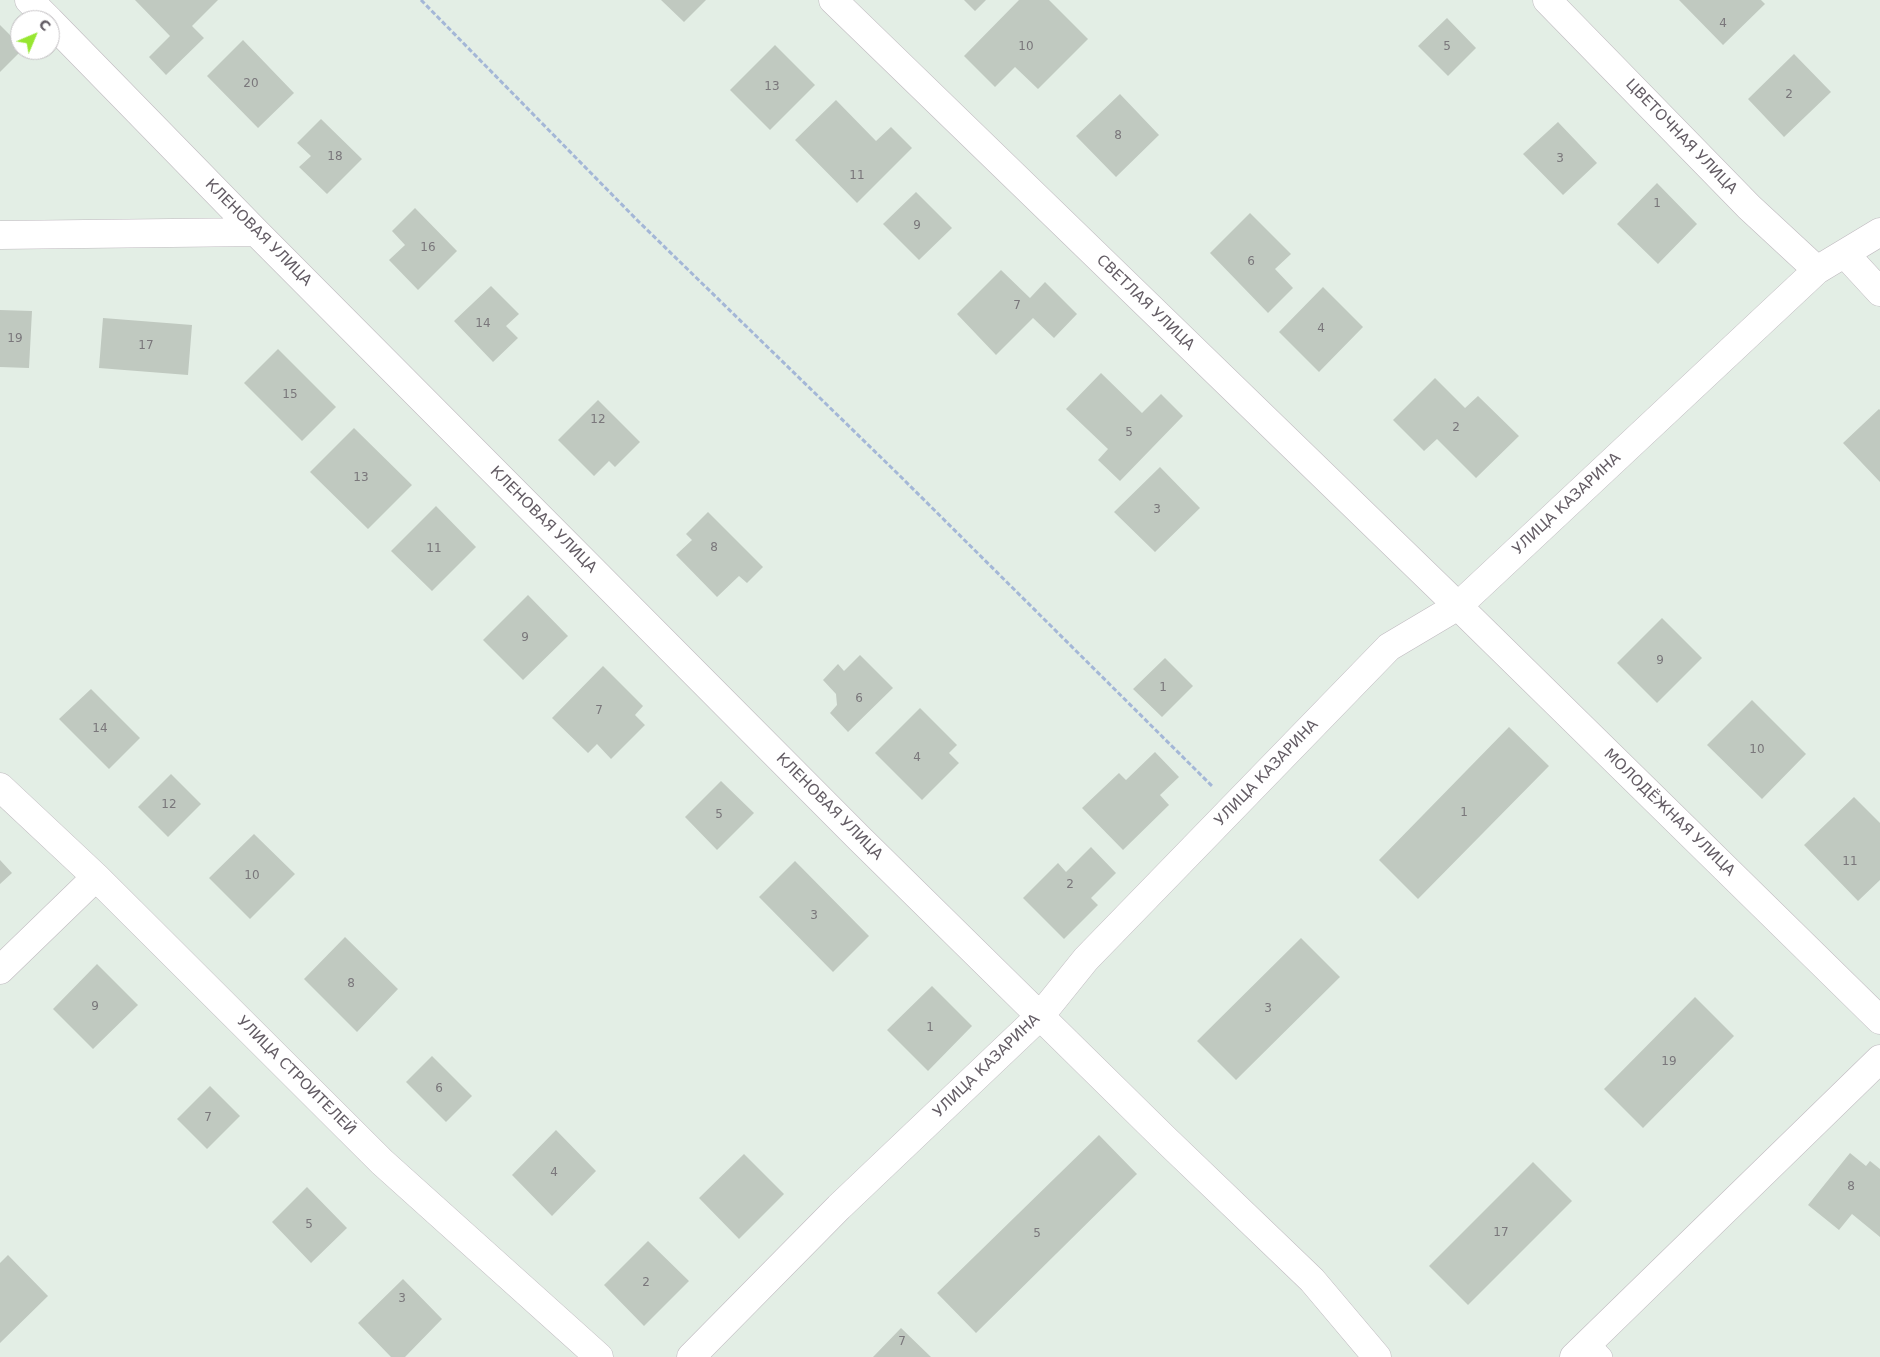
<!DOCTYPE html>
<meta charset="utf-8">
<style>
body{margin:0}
#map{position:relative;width:1880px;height:1357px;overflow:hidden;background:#e3eee5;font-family:"DejaVu Sans",sans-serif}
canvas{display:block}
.north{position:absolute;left:10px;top:10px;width:50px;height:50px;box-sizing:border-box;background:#fff;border:1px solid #c1bec1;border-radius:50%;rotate:45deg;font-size:14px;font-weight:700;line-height:20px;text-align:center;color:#635c64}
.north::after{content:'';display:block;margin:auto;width:18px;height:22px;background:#97e631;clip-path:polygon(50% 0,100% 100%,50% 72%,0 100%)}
</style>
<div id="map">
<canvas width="1880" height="1357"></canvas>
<div class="north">С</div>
</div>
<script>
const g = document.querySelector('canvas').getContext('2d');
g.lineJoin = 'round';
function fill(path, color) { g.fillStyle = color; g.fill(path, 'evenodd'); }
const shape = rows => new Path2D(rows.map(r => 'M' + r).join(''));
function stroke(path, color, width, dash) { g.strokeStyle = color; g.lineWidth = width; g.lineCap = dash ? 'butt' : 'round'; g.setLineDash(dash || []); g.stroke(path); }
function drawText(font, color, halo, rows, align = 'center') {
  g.font = font + ' "DejaVu Sans",sans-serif'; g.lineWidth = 4; g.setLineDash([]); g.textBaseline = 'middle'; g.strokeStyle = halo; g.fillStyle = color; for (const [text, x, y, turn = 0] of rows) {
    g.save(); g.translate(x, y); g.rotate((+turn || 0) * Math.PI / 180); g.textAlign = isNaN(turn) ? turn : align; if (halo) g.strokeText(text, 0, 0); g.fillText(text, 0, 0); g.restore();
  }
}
fill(shape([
 [135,0,218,0,192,26,204,38,166,75,149,57,170,36],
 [661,0,706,0,684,22],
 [964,0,986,0,975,11],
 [1019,0,1049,0,1088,39,1038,89,1015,67,995,87,964,56],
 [1679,0,1761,0,1765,4,1723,45],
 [1447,18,1476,48,1448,76,1418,46],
 [0,25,20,45,20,50,22,50,0,72],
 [243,40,294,93,258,128,207,76],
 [775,45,815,85,770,130,730,90],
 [1794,54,1831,92,1784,137,1748,99],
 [1120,94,1159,135,1116,177,1076,136],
 [836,100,876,141,891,127,912,148,857,203,795,140],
 [321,119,362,159,327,194,299,167,311,156,297,143],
 [1558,122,1597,163,1563,195,1523,154],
 [1657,183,1697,224,1658,264,1617,224],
 [916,192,952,228,919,260,883,224],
 [415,208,457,251,418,290,389,260,405,245,392,231],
 [1250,213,1291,254,1275,269,1293,288,1268,313,1210,253],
 [1001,270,1030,298,1045,282,1077,314,1054,338,1033,318,996,355,957,314],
 [491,286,519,314,506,326,518,338,493,362,454,321],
 [1323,287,1363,327,1319,372,1279,332],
 [0,310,32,311,29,368,0,367],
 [103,318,192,325,188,375,99,368],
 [278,349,336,407,302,441,244,383],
 [1101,373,1142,413,1161,394,1183,416,1120,481,1098,460,1108,449,1066,409],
 [1435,378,1465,408,1478,396,1519,436,1476,478,1437,439,1424,451,1393,420],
 [598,400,640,442,615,467,609,461,594,476,558,440],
 [1879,409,1880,410,1880,482,1843,443],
 [354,428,412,485,368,529,310,472],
 [1160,467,1200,508,1155,552,1114,512],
 [436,506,476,547,432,591,391,551],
 [708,512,763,567,747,583,739,576,717,597,676,555,692,540,686,534],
 [528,595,568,636,523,680,483,640],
 [1662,618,1702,658,1657,703,1617,663],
 [860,655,893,688,848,732,830,713,837,705,836,694,823,680,838,664,844,671],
 [1165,658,1193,686,1162,717,1133,689],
 [603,666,643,706,635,715,645,725,611,759,597,744,588,753,552,718],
 [91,689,140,738,109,769,59,719],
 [1752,700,1806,754,1762,799,1707,745],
 [920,708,957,745,949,753,959,763,922,800,875,753],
 [1509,727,1549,766,1418,899,1379,860],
 [1155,752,1179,777,1160,795,1169,805,1123,850,1082,808,1119,773,1126,780],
 [171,774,201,804,168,837,138,807],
 [721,781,754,813,717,850,685,817],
 [1854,797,1880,823,1880,880,1858,901,1804,845],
 [254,834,295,874,250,919,209,878],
 [1091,847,1116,873,1091,898,1098,905,1064,939,1023,898,1058,863,1066,872],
 [0,860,12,873,0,884],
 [795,861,869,936,833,972,759,897],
 [345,937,398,989,357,1032,304,979],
 [1301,938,1340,977,1236,1080,1197,1041],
 [97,964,138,1005,93,1049,53,1009],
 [932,986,972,1026,928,1071,887,1030],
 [1695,997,1734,1036,1643,1128,1604,1089],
 [432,1056,472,1096,446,1122,406,1082],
 [210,1086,240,1116,207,1149,177,1119],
 [556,1130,596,1171,552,1216,512,1175],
 [1099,1135,1137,1174,976,1333,937,1293],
 [1850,1153,1866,1166,1870,1161,1880,1169,1880,1237,1852,1214,1839,1230,1808,1205],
 [744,1154,784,1194,739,1239,699,1198],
 [1533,1162,1572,1201,1468,1305,1429,1266],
 [307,1187,347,1228,311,1263,272,1222],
 [648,1241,689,1281,644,1326,604,1285],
 [8,1255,48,1296,0,1343,0,1263],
 [403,1279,442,1319,405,1357,391,1357,358,1323],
 [901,1328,931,1357,873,1357]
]), '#c0c9c0');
const service = shape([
 [1590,1343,1603,1357]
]);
const minor = shape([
 [29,0,49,20],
 [833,0,1458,606,1880,1020],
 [1547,0,1749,207,1817,270],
 [50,21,256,232,860,839,1164,1138,1312,1280,1377,1357],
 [0,235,256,232],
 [1845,254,1880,292],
 [0,787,96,877,382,1162,599,1357],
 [0,970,96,877],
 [691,1357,839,1207,1040,1016,1086,959,1389,647,1458,606,1817,270,1880,232],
 [1574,1357,1880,1059]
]);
stroke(service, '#bfb9bf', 20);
stroke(minor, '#bfb9bf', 29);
stroke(shape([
 [421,0,639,222,896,472,1213,787]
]), '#a4b7d7', 3, [5, 2.5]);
stroke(service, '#fff', 19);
stroke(minor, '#fff', 28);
drawText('12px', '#7a777b', null, [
 ["4",1723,24],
 ["10",1026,47],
 ["5",1447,47],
 ["20",251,84],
 ["13",772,87],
 ["2",1789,95],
 ["8",1118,136],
 ["18",335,157],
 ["3",1560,159],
 ["11",857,176],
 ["1",1657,204],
 ["9",917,226],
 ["16",428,248],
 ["6",1251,262],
 ["7",1017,306],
 ["14",483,324],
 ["4",1321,329],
 ["19",15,339],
 ["17",146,346],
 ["15",290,395],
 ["12",598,420],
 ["2",1456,428],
 ["5",1129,433],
 ["13",361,478],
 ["3",1157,510],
 ["8",714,548],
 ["11",434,549],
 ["9",525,638],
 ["9",1660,661],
 ["1",1163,688],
 ["6",859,699],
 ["7",599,711],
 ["14",100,729],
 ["10",1757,750],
 ["4",917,758],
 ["12",169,805],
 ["1",1464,813],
 ["5",719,815],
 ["11",1850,862],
 ["10",252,876],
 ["2",1070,885],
 ["3",814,916],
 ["8",351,984],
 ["9",95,1007],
 ["3",1268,1009],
 ["1",930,1028],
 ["19",1669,1062],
 ["6",439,1089],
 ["7",208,1118],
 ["4",554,1173],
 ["8",1851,1187],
 ["5",309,1225],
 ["17",1501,1233],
 ["5",1037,1234],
 ["2",646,1283],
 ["3",402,1299],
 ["7",902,1342]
]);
drawText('15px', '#635c64', '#fff', [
 ["ЦВЕТОЧНАЯ УЛИЦА",1681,137,46],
 ["КЛЕНОВАЯ УЛИЦА",258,233,45],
 ["СВЕТЛАЯ УЛИЦА",1145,303,44],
 ["УЛИЦА КАЗАРИНА",1567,504,-43],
 ["КЛЕНОВАЯ УЛИЦА",543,520,45],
 ["УЛИЦА КАЗАРИНА",1267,773,-46],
 ["КЛЕНОВАЯ УЛИЦА",829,807,45],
 ["МОЛОДЁЖНАЯ УЛИЦА",1669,813,44],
 ["УЛИЦА КАЗАРИНА",987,1066,-44],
 ["УЛИЦА СТРОИТЕЛЕЙ",296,1076,45]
]);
</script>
